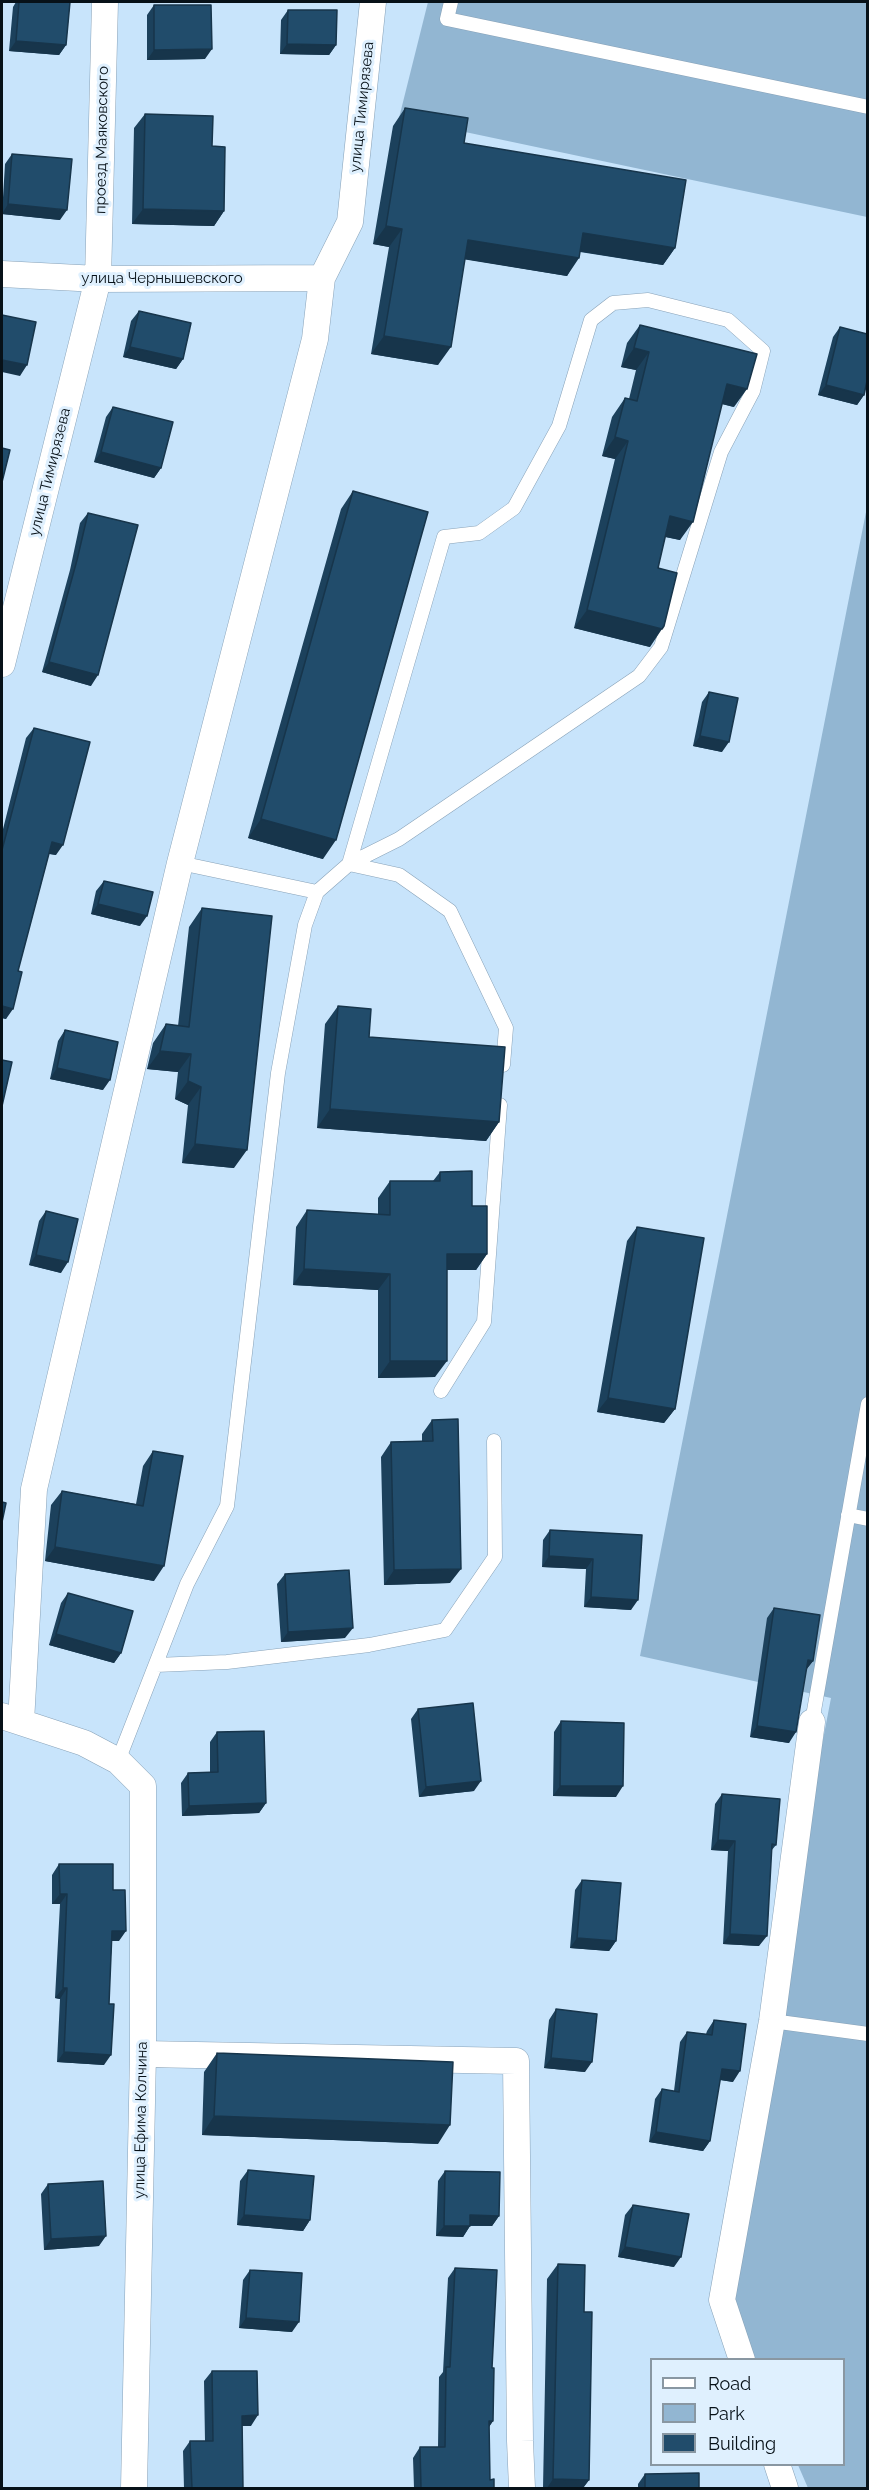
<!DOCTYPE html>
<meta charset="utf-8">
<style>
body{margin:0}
#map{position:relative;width:869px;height:2490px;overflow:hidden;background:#c8e4fb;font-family:Raleway,sans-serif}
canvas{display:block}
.frame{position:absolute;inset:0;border:3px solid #071118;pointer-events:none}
.legend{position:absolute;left:650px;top:2358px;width:195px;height:108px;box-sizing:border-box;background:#dff0fe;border:2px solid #8997a2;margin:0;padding:8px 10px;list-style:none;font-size:18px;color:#071118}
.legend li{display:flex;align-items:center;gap:12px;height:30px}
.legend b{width:30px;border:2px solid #8997a2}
</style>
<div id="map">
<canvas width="869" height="2490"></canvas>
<div class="frame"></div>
<ul class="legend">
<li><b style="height:8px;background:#fff"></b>Road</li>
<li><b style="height:16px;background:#92b6d2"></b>Park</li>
<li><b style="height:16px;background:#214c6b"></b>Building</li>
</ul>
</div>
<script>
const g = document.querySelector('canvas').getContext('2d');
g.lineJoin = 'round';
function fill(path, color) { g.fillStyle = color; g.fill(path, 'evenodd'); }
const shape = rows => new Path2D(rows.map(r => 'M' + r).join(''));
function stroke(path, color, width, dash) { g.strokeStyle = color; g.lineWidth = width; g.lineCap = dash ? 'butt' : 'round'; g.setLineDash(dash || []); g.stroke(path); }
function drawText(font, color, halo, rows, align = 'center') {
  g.font = font + ' Raleway,sans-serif'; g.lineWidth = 6; g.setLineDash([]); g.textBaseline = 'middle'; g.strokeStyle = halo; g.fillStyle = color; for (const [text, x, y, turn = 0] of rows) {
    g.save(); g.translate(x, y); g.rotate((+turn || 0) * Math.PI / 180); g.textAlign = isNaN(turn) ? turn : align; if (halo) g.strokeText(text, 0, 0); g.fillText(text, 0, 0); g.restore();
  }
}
fill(shape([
 [428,2,867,2,867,217,399,118],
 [867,507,867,2488,808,2488,798,2465,844,2464,844,2360,755,2359,720,2276,831,1698,640,1656]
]), '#92b6d2');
const lane = shape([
 [451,2,447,19,868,107],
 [180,863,317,892],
 [349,864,399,875,450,911,506,1028,503,1065],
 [441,1391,484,1322,500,1105],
 [848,1515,868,1519],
 [156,1665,227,1662,369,1645,445,1630,495,1557,494,1441],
 [812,1722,868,1404],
 [118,1761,187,1584,227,1506,278,1073,305,925,317,892,349,864,444,537,479,533,514,508,559,426,591,320,613,303,648,300,728,320,763,351,753,391,721,452,661,647,639,676,399,839,349,864],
 [772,2021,868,2034]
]);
const street = shape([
 [2,274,98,279,322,278],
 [2,664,98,279,105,2],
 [2,1716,84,1743,118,1761,143,1786,143,2054,134,2488],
 [21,1722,34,1489,180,863,315,339,322,278,350,222,373,2],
 [143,2054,516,2061,520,2441,522,2488],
 [742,2360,722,2300,772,2021,812,1722],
 [777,2464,785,2488]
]);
stroke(lane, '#88a2b8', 15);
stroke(street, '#88a2b8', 27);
stroke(lane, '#fff', 14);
stroke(street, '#fff', 26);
fill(shape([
 [16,2,70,2,66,45,59,55,9,51,13,7],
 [154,5,205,59,147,60,147,15],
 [288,10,336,45,329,55,280,54,281,20],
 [405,108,464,143,675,248,663,265,580,252,567,276,465,259,438,365,371,354,389,247,373,244,393,126],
 [145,114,224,211,214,226,132,224,134,128],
 [12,154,60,220,2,214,5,164],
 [139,311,183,359,176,369,123,357,131,321],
 [640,325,734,407,722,404,680,540,665,537,658,568,650,647,574,628,615,459,602,456,612,417,625,398,629,399,636,370,621,367,627,343],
 [840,327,864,395,857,405,818,395,833,337],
 [113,407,161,468,154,478,94,462,106,417],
 [353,491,323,859,248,838,341,509],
 [88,513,91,686,42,672,70,570,80,523],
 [709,692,722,752,693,746,702,702],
 [34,728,56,855,49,854,18,971,6,1019,2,1018,2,833,26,738],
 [104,881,140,926,91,914,96,891],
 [202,908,234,1168,182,1163,188,1105,175,1099,178,1072,147,1069,153,1043,166,1024,178,1026,189,927],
 [338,1006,369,1037,499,1122,486,1141,317,1128,325,1024],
 [65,1030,103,1090,50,1079,58,1041],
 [440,1172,472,1206,487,1254,476,1270,447,1270,435,1377,378,1378,378,1290,293,1285,296,1227,307,1210,378,1214,378,1198,390,1181,433,1181],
 [46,1211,61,1273,29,1265,39,1221],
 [637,1227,675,1409,664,1423,597,1412,627,1241],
 [432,1420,450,1583,384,1585,381,1457,391,1442,422,1441,422,1434],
 [153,1451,154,1581,45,1561,51,1505,62,1491,136,1504,143,1466],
 [550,1530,642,1535,631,1610,584,1607,586,1569,542,1567,543,1540],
 [285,1574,345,1638,281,1642,277,1584],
 [68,1593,121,1653,114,1663,49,1645,61,1603],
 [774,1608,813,1661,806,1670,789,1743,750,1737,767,1618],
 [418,1709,474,1791,419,1797,411,1719],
 [561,1721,616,1797,553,1796,554,1732],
 [217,1732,266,1803,259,1813,182,1816,181,1783,188,1773,210,1772,210,1742],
 [722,1794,776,1845,771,1851,759,1946,723,1944,728,1851,711,1850,715,1804],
 [59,1864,113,1890,119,1941,112,1941,104,2065,57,2062,60,1999,55,1998,60,1904,52,1904,52,1875],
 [582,1880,616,1941,609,1951,570,1948,575,1890],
 [556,2009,585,2072,544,2068,549,2020],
 [714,2020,733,2082,720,2080,710,2141,703,2151,649,2142,655,2099,662,2089,674,2091,680,2042,687,2032,706,2034,707,2031],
 [217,2053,438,2144,202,2135,204,2072],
 [248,2170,310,2220,303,2231,237,2225,240,2181],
 [445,2171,499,2216,492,2226,470,2226,463,2237,436,2236,438,2181],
 [48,2184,99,2246,44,2250,41,2194],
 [633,2205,674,2267,618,2257,625,2215],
 [558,2264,584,2312,589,2480,583,2488,543,2488,547,2279],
 [455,2268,492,2368,493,2421,489,2427,490,2480,494,2488,414,2488,413,2458,420,2447,438,2447,439,2377,443,2372,448,2278],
 [250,2270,292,2332,239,2328,243,2280],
 [212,2371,251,2426,242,2426,243,2488,184,2488,183,2451,190,2441,205,2441,204,2381],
 [645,2474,699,2488,638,2488,638,2484]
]), '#1c415c');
fill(shape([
 [16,41,66,45,59,55,9,51],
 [287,44,336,45,329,55,280,54],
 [212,49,205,59,147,60,154,50],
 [8,204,67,210,60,220,2,214],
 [143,209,224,211,214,226,132,224],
 [386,226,402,229,389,247,373,244],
 [583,233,675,248,663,265,571,250],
 [468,240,579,258,567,276,456,258],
 [384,336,451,347,438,365,371,354],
 [130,347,183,359,176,369,123,357],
 [634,348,649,352,636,370,621,367],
 [2,360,27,365,20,376,2,372],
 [727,384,747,389,734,407,714,402],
 [826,385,864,395,857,405,818,395],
 [615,437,628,441,615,459,602,456],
 [101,452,161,468,154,478,94,462],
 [670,516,693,522,680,540,657,535],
 [587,610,664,626,650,647,574,628],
 [49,662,98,675,91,686,42,672],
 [700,736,729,742,722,752,693,746],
 [261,819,336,840,323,859,248,838],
 [52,842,63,845,56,855,45,853],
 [98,904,147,916,140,926,91,914],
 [2,1006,13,1009,6,1019,2,1018],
 [160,1051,191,1054,178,1072,147,1069],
 [57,1068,110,1080,103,1090,50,1079],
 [188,1081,201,1087,188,1105,175,1099],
 [330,1109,499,1122,486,1141,317,1128],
 [195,1144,247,1150,234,1168,182,1163],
 [447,1254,487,1254,476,1270,435,1270],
 [36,1255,68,1262,61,1273,29,1265],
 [304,1269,390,1274,378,1290,293,1285],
 [390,1361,447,1361,435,1377,378,1378],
 [608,1398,675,1409,664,1423,597,1412],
 [55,1547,164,1566,154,1581,45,1561],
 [549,1556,593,1559,586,1569,542,1567],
 [461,1569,450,1583,384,1585,394,1570],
 [591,1597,638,1600,631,1610,584,1607],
 [353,1628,345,1638,281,1642,288,1632],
 [56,1634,121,1653,114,1663,49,1645],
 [808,1660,813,1661,805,1671],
 [757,1726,796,1732,789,1743,750,1737],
 [481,1781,474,1791,419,1797,426,1787],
 [560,1786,623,1786,616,1797,553,1796],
 [266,1803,259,1813,182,1816,189,1806],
 [718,1840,735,1841,728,1851,711,1850],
 [60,1894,67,1894,60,1904,52,1904],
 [112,1931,126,1931,119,1941,105,1941],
 [730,1934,767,1936,759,1946,723,1944],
 [577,1938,616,1941,609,1951,570,1948],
 [63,1988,67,1988,60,1999,55,1998],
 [64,2052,111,2055,104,2065,57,2062],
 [551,2058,592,2062,585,2072,544,2068],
 [722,2069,740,2071,733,2082,715,2079],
 [214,2116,450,2125,438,2144,202,2135],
 [656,2132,710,2141,703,2151,649,2142],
 [244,2215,310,2220,303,2231,237,2225],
 [470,2215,499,2216,492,2226,463,2225],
 [444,2226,470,2226,463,2237,436,2236],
 [106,2236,99,2246,44,2250,51,2239],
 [625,2247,681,2257,674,2267,618,2257],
 [246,2318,299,2322,292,2332,239,2328],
 [258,2415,251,2426,234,2426,242,2416],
 [489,2421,493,2421,486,2431],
 [553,2479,589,2480,583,2488,547,2488]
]), '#17354b');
const building = shape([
 [19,2,70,2,66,45,16,41,19,2],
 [154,5,211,5,212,49,154,50,154,5],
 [288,10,337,10,336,45,287,44,288,10],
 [405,108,468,118,464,143,686,180,675,248,583,233,579,258,468,240,451,347,384,336,402,229,386,226,405,108],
 [145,114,213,116,212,146,225,147,224,211,143,209,145,114],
 [12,154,72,159,67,210,8,204,12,154],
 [139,311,191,323,183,359,130,347,139,311],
 [2,315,36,322,27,365,2,360,2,315],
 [640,325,757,354,747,389,727,384,693,522,670,516,658,568,677,573,664,626,662,629,587,610,628,441,615,437,625,398,637,401,649,352,634,348,640,325],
 [840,327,867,334,867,381,864,395,826,385,840,327],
 [113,407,173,422,161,468,101,452,113,407],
 [2,448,10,450,2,482,2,448],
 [353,491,428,512,336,840,261,819,353,491],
 [88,513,138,525,98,675,49,662,77,560,88,513],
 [709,692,738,698,729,742,700,736,709,692],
 [34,728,90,742,63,845,52,842,18,971,22,972,13,1009,2,1006,2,850,34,728],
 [104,881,153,892,147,916,98,904,104,881],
 [202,908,272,916,247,1150,195,1144,201,1087,188,1081,191,1054,160,1051,166,1024,189,1027,202,908],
 [338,1006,371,1009,369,1037,505,1047,499,1122,330,1109,338,1006],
 [65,1030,118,1042,110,1080,57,1068,65,1030],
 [2,1060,12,1062,2,1106,2,1060],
 [472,1171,472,1206,487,1206,487,1254,447,1254,447,1361,390,1361,390,1274,304,1269,307,1210,390,1215,390,1181,440,1181,440,1172,472,1171],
 [46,1211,78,1219,68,1262,36,1255,46,1211],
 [637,1227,704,1238,675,1409,608,1398,637,1227],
 [458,1419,461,1569,394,1570,391,1442,433,1441,432,1420,458,1419],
 [153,1451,183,1456,164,1566,55,1547,62,1491,143,1506,153,1451],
 [2,1502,6,1503,2,1522,2,1502],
 [550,1530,642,1535,638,1600,591,1597,593,1559,549,1556,550,1530],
 [349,1570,353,1628,288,1632,285,1574,349,1570],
 [68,1593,133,1611,121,1653,56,1634,68,1593],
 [774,1608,820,1615,813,1661,808,1660,796,1732,757,1726,774,1608],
 [473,1703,481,1781,426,1787,418,1709,473,1703],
 [561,1721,624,1723,623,1786,560,1786,561,1721],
 [264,1731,266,1803,189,1806,188,1773,218,1772,217,1732,264,1731],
 [722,1794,780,1799,776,1845,772,1844,767,1936,730,1934,735,1841,718,1840,722,1794],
 [59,1864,113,1864,113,1890,125,1890,126,1931,112,1931,109,2004,114,2004,111,2055,64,2052,67,1988,63,1988,67,1894,60,1894,59,1864],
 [582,1880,621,1883,616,1941,577,1938,582,1880],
 [556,2009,597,2014,592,2062,551,2058,556,2009],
 [714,2020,746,2024,740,2071,722,2069,710,2141,656,2132,662,2089,679,2092,687,2032,712,2035,714,2020],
 [217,2053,453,2062,450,2125,214,2116,217,2053],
 [248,2170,314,2176,310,2220,244,2215,248,2170],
 [445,2171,500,2172,499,2216,470,2215,470,2226,444,2226,445,2171],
 [103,2181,106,2236,51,2239,48,2184,103,2181],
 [633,2205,689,2214,681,2257,625,2247,633,2205],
 [558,2264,585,2265,584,2312,592,2312,589,2480,553,2479,558,2264],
 [455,2268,497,2270,492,2368,494,2368,493,2421,489,2421,490,2480,494,2479,494,2488,421,2488,420,2447,445,2447,446,2367,450,2367,455,2268],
 [250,2270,302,2273,299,2322,246,2318,250,2270],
 [212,2371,257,2371,258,2415,242,2416,243,2488,192,2488,190,2441,213,2441,212,2371],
 [699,2473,699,2488,645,2488,645,2474,699,2473]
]);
fill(building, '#214c6b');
stroke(building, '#17354b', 1.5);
drawText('15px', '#071118', '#dff0fe', [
 ["улица Тимирязева",362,107,-84],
 ["проезд Маяковского",102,140,-89],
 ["улица Чернышевского",162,278],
 ["улица Тимирязева",50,472,-76],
 ["улица Ефима Колчина",141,2120,-89]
]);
</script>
